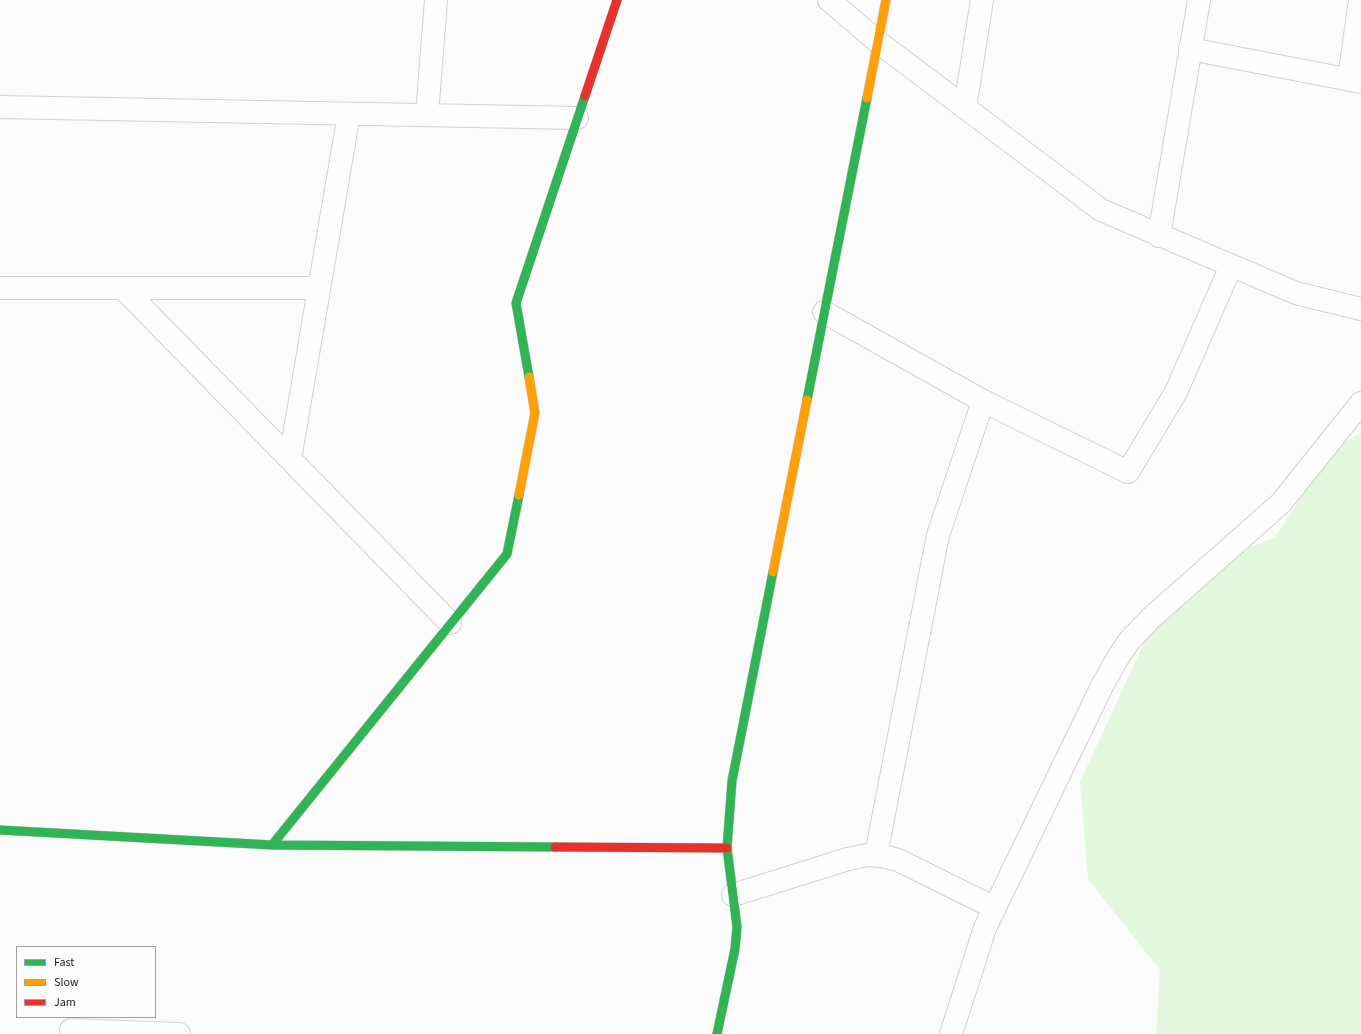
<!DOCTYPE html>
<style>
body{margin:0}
#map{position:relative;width:1361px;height:1034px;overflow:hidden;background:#fbfbfb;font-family:"Source Sans 3",sans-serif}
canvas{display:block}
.legend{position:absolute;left:16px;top:946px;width:140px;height:72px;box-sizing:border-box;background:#fbfbfb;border:1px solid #a6a19f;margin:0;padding:5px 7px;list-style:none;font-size:12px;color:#261b14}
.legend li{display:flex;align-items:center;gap:8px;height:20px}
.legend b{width:20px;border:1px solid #a6a19f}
</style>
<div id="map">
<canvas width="1361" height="1034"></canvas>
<ul class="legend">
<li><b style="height:5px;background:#30b455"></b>Fast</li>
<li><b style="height:5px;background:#ff9f0a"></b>Slow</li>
<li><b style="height:5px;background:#e5322d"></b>Jam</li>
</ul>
</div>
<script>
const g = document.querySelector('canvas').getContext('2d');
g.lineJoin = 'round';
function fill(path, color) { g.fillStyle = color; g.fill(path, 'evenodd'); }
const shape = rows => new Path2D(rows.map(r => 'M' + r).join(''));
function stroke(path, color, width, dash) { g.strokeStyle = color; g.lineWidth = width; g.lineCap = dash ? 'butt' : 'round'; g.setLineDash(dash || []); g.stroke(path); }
fill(shape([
 [1361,433,1361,1034,1156,1034,1160,970,1088,879,1080,782,1145,641,1214,562,1275,537,1332,449]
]), '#e3f8de');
const street = shape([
 [829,0,878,42,1101,210,1296,293,1361,309],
 [1190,49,1361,82],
 [1349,79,1360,0],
 [0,107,577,118],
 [965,108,982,0],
 [427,115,436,0],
 [1159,236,1199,0],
 [0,288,123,288,450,623],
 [123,288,319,288],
 [824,312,983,401,1128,472,1176,392,1231,266],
 [290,459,349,114],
 [876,855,938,535,983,401],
 [733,895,848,859,867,855,882,856,898,860,995,908],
 [71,1030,179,1034],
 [951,1034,985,928,1102,686,1117,659,1129,641,1151,618,1281,503,1361,403]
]);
const fast = shape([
 [529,377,516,303,585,96],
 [807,400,867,98],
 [0,830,272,845,555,847],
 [272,845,507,554,519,495],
 [717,1034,735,949,737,927,727,848,732,781,773,572]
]);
const slow = shape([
 [867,98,886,0],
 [519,495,535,413,529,377],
 [773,572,807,400]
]);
const jam = shape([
 [585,96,617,0],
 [555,847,727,848]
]);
stroke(street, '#d7d1cd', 24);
stroke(fast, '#d7d1cd', 10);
stroke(slow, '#d7d1cd', 10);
stroke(jam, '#d7d1cd', 10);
stroke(street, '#fefefe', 22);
stroke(fast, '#30b455', 9);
stroke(slow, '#ff9f0a', 9);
stroke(jam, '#e5322d', 9);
</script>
